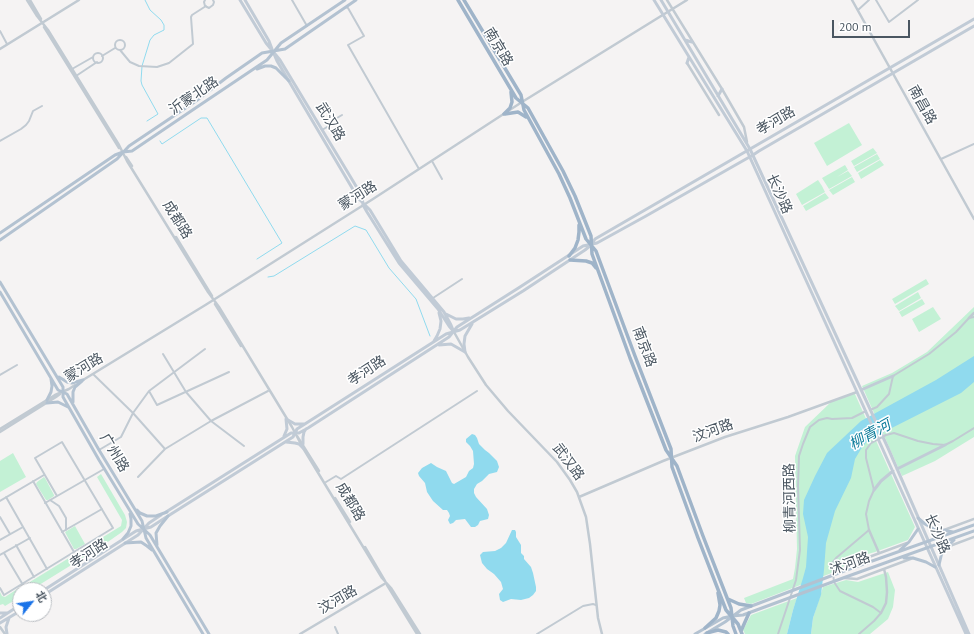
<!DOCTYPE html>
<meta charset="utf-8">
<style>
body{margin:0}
#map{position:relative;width:974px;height:634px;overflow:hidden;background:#f5f3f3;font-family:"PT Sans","Noto Sans SC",sans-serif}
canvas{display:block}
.north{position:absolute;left:12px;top:582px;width:40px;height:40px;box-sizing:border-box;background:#fff;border:1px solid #b7bbc0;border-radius:50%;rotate:60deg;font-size:11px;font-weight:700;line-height:16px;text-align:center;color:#4a5661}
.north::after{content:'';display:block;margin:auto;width:14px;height:18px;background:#1a73e8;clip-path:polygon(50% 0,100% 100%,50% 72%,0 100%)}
.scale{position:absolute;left:832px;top:20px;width:78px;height:18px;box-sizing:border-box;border:2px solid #4a5661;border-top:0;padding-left:5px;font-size:12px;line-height:14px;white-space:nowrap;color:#4a5661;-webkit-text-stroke:3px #fff;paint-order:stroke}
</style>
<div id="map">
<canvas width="974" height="634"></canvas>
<div class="north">北</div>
<div class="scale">200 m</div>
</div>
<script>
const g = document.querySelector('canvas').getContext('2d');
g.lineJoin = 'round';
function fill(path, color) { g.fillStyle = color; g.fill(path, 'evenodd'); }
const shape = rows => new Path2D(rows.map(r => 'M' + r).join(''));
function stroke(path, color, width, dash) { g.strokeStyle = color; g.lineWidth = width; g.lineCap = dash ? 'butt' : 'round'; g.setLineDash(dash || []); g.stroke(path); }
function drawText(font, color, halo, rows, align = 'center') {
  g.font = font + ' "PT Sans","Noto Sans SC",sans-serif'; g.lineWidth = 3; g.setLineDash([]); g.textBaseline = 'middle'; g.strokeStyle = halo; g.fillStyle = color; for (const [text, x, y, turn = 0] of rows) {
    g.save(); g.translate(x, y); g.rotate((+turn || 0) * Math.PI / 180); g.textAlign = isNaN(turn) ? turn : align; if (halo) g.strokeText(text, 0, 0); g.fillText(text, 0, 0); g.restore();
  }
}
fill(shape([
 [849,123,862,145,827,166,814,143],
 [873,148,877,153,854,166,851,161],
 [877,154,880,159,857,172,854,167],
 [880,160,884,165,861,179,858,173],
 [845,165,848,170,837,177,848,171,852,176,829,189,822,178],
 [852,177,855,182,833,195,829,190],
 [818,180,822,186,810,193,822,186,825,192,802,205,796,194],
 [825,193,829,198,806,211,803,206],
 [926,279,929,284,895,304,892,299],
 [918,292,921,298,899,311,895,306],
 [922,299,925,304,902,317,899,312],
 [933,307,941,319,919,332,912,319],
 [974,307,974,437,935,461,902,476,862,386,892,373,927,352],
 [854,392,915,527,908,540,875,552,854,558,845,564,842,569,751,604,746,603,744,598,793,579,795,568,797,549,795,456,805,427,831,402],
 [13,453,26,477,0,492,0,461],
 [101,474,125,515,127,522,126,528,122,532,102,546,31,590,28,590,25,585,121,526,122,520,97,477],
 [44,477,45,478,54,495,54,496,48,500,46,500,36,484,37,482],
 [75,526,85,544,76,549,74,549,66,534,65,532],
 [888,572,895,590,893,607,888,619,870,634,811,634,813,618,823,587,846,580,858,582],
 [22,586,25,590,20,590,20,597,5,606,3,604,0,605,0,592,2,596,5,597],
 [797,598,793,610,787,634,745,634,743,630,751,615]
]), '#c3f1d5');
fill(shape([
 [974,356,974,382,961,393,868,440,861,449,855,459,851,478,835,511,826,543,824,570,821,595,813,618,811,634,787,634,793,610,803,578,806,567,808,537,803,514,804,500,815,476,827,453,861,421,936,380],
 [472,434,475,435,477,438,479,444,485,450,489,453,497,461,499,467,497,472,489,474,482,481,477,484,474,489,474,493,476,497,487,509,489,515,488,519,480,521,478,525,475,527,471,527,465,519,456,520,453,523,450,524,448,520,450,516,449,513,447,510,443,510,433,501,427,492,425,483,419,476,418,473,422,468,431,463,437,467,446,471,452,483,454,484,466,477,469,471,473,468,474,464,473,451,470,446,466,442,466,439],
 [512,530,515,530,516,532,516,537,521,545,521,553,524,556,524,559,531,567,533,573,536,587,536,591,533,595,529,598,521,600,511,599,503,602,500,600,499,594,503,589,501,582,494,574,487,569,482,563,480,555,483,552,495,551,501,548,506,543]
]), '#90daee');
stroke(shape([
 [145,0,150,10,161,20,164,25,164,30,154,35,150,40,142,66,141,81,142,85,158,114,147,121],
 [160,141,162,144,201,118,207,118,282,243,257,259],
 [268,277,274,276,355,226,366,230,389,268,416,299,430,336]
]), '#90daee', 1);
stroke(shape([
 [205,0,204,2,205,6,209,8,213,5,214,2,213,0],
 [292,0,307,26],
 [876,0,889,22,918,0],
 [346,7,348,8,364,36,348,45,419,169],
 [858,10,869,0],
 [0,31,7,44],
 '115 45a5 5 0 1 1 10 0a5 5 0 1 1-10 0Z',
 [120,50,130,62,139,66,157,67,169,63,193,44,191,17,192,15,206,6],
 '93 58a5 5 0 1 1 10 0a5 5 0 1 1-10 0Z',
 [102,56,115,48],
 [72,69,93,57],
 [76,76,97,62],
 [322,130,332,124,332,121,342,115],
 [0,141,21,129,26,125,29,121,33,111,42,106],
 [941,159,974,144],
 [432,161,442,179],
 [433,298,462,279],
 [163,354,186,392,211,421,244,446],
 [93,374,133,413,165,449],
 [0,375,17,365],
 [149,391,157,405,229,372],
 [870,410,877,407,889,394,893,376,929,354,956,332,969,318,974,317],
 [99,450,121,437,133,413,149,391,205,349],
 [138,477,165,449,211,421,268,391],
 [33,481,74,552],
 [326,482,336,476,341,479,477,391],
 [6,497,47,569],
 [50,500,59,506,66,518,66,530],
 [0,501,44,475],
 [45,503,104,469],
 [0,517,10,534],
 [62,532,102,509],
 [0,540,23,527],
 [16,545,34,577],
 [4,553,26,590],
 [0,555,30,538],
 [0,588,4,595,113,528,62,442,35,458,57,496],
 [335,627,338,634],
 [537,634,583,606,593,604,596,605],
 [778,634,796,580,800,550,798,486,799,456,803,444,810,427,819,420,827,418,832,419,852,418,866,411],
 [859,634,874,621,881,613,873,607,840,591,834,582,832,563,836,558,869,530,866,514,869,501,874,490,866,458,866,450,871,443,886,435,894,433,918,441,933,444,945,445,953,441,974,428]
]), '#c1cad2', 2);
stroke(shape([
 [27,0,37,16,48,30,119,145,127,161,208,292,219,307,292,427,303,448,382,578,391,588,420,634],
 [30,0,41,19],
 [667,0,722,89,744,127,747,142],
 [852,0,974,219],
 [44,27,119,148],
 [0,49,79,0],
 [687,63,719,115],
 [126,157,132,166],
 [176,237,212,296],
 [215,304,241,346],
 [969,318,974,313],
 [454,332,468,357,486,385,508,411,557,462,570,480,577,492,586,517,590,544,598,618,602,634],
 [83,380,207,304,373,199,522,102,687,0],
 [0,429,55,395,69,389,75,385],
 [0,432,56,397,60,394],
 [297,436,319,471],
 [579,497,663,461,725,437,788,417,857,392],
 [335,498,350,522],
 [869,530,879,553],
 [944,530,974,519],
 [365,547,385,581],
 [947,547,974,537],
 [845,570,850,564,907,543],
 [844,578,857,579,913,558],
 [387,585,417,634],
 [881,613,886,603,887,592,886,577,884,569],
 [0,627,5,634],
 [300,634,386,583]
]), '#c1cad2', 2.5);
stroke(shape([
 [240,0,266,43,280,60,362,196,363,205,367,212,399,263,438,309,449,326,454,332],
 [245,0,269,41,272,49],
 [654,0,747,151,857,392,966,634],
 [661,0,750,149,888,448,969,634],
 [685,40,692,42],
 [274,54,277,61,358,198,370,210,401,261,444,312,451,325,453,330],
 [687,63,689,57],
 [718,96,722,89],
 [446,314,456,319,463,319,469,318],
 [434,341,437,336,440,329,441,321,439,313],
 [439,345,451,344,465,352],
 [465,352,464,344,465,336,472,324],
 [861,390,893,376],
 [288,420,295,424,304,424],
 [284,436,287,429,286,419],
 [286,442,295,443,299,444,303,448],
 [303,444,303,437,304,432,306,429],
 [897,469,945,445],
 [874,490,881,481,893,471],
 [166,512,291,433,299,433,308,428,449,337,457,327,520,287,583,246,597,243,646,216,753,155,759,151,974,26],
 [44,590,136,531,151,527,168,516,293,437,297,429,446,334,460,330,523,291,585,250,591,245,595,239,974,19],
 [44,595,138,535,149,523,161,515],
 [0,613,7,613],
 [0,618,20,605],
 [0,623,20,611],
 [7,634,6,627,9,618]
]), '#c1cbd6', 3);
stroke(shape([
 [257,69,265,66,271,66,276,68,289,81],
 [0,233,115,155,123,152,132,151,200,105,267,60,281,43,345,0],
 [0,240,117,159,129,146,196,101,226,78,262,53,285,49,356,0],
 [0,282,63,387,63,397,99,460,138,524,150,535,209,634],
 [0,292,58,390,67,394,99,450,142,521,146,538,203,634],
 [59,377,67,382,72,383,83,380],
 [47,400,51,392,52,386,51,379],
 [73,402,73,392,75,387,82,381],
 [47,403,58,402,68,407],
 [137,510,140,513,147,516,156,516,167,512],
 [918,518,925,524,932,528,953,532],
 [123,539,128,533,131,526,131,519,130,514],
 [125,543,141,542,147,546,152,550],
 [157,545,156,533,160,526,168,516],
 [900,550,909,542,918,529],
 [904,558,913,558,926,562,935,567],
 [939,565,942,552,954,540],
 [695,634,723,618,732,616,743,615,843,578,974,531],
 [705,634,725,622,741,610,844,571,974,525]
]), '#b3c2d1', 3);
stroke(shape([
 [458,0,516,98,528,108,563,171,575,196,591,236,592,254,630,358,666,450,677,466,703,536,731,608,733,626,736,634],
 [464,0,521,95,524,110,559,174,570,198,586,239,596,251,635,356,671,449,672,467,698,538,726,610,738,624,742,634],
 [504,114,510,108,512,102,511,92],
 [505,114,518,112,526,117],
 [569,256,575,248,578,240,579,232,579,225],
 [570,260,586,261,592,263,596,268],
 [728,599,739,604,751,606],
 [705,628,716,618,719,611,720,605,718,593],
 [741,631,749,613],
 [707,633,718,630,726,632,728,634]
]), '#9fb4c9', 3.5);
drawText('14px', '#4a5661', '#fff', [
 ["南京路",498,47,59],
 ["沂蒙北路",194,96,-34],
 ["南昌路",922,105,61],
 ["孝河路",776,121,-30],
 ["武汉路",330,122,59],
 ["长沙路",779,194,66],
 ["蒙河路",358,196,-32],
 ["成都路",177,220,58],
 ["南京路",644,347,69],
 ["蒙河路",84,368,-31],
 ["孝河路",367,371,-33],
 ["汶河路",713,431,-20],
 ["广州路",114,453,59],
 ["武汉路",568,462,53],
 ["柳青河西路",790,498,-91],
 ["成都路",350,502,59],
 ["长沙路",937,534,67],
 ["孝河路",89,554,-33],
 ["沭河路",850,564,-20],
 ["汶河路",338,600,-30]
]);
drawText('italic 15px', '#0c7c9b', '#fff', [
 ["柳青河",870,435,-29]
]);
</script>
